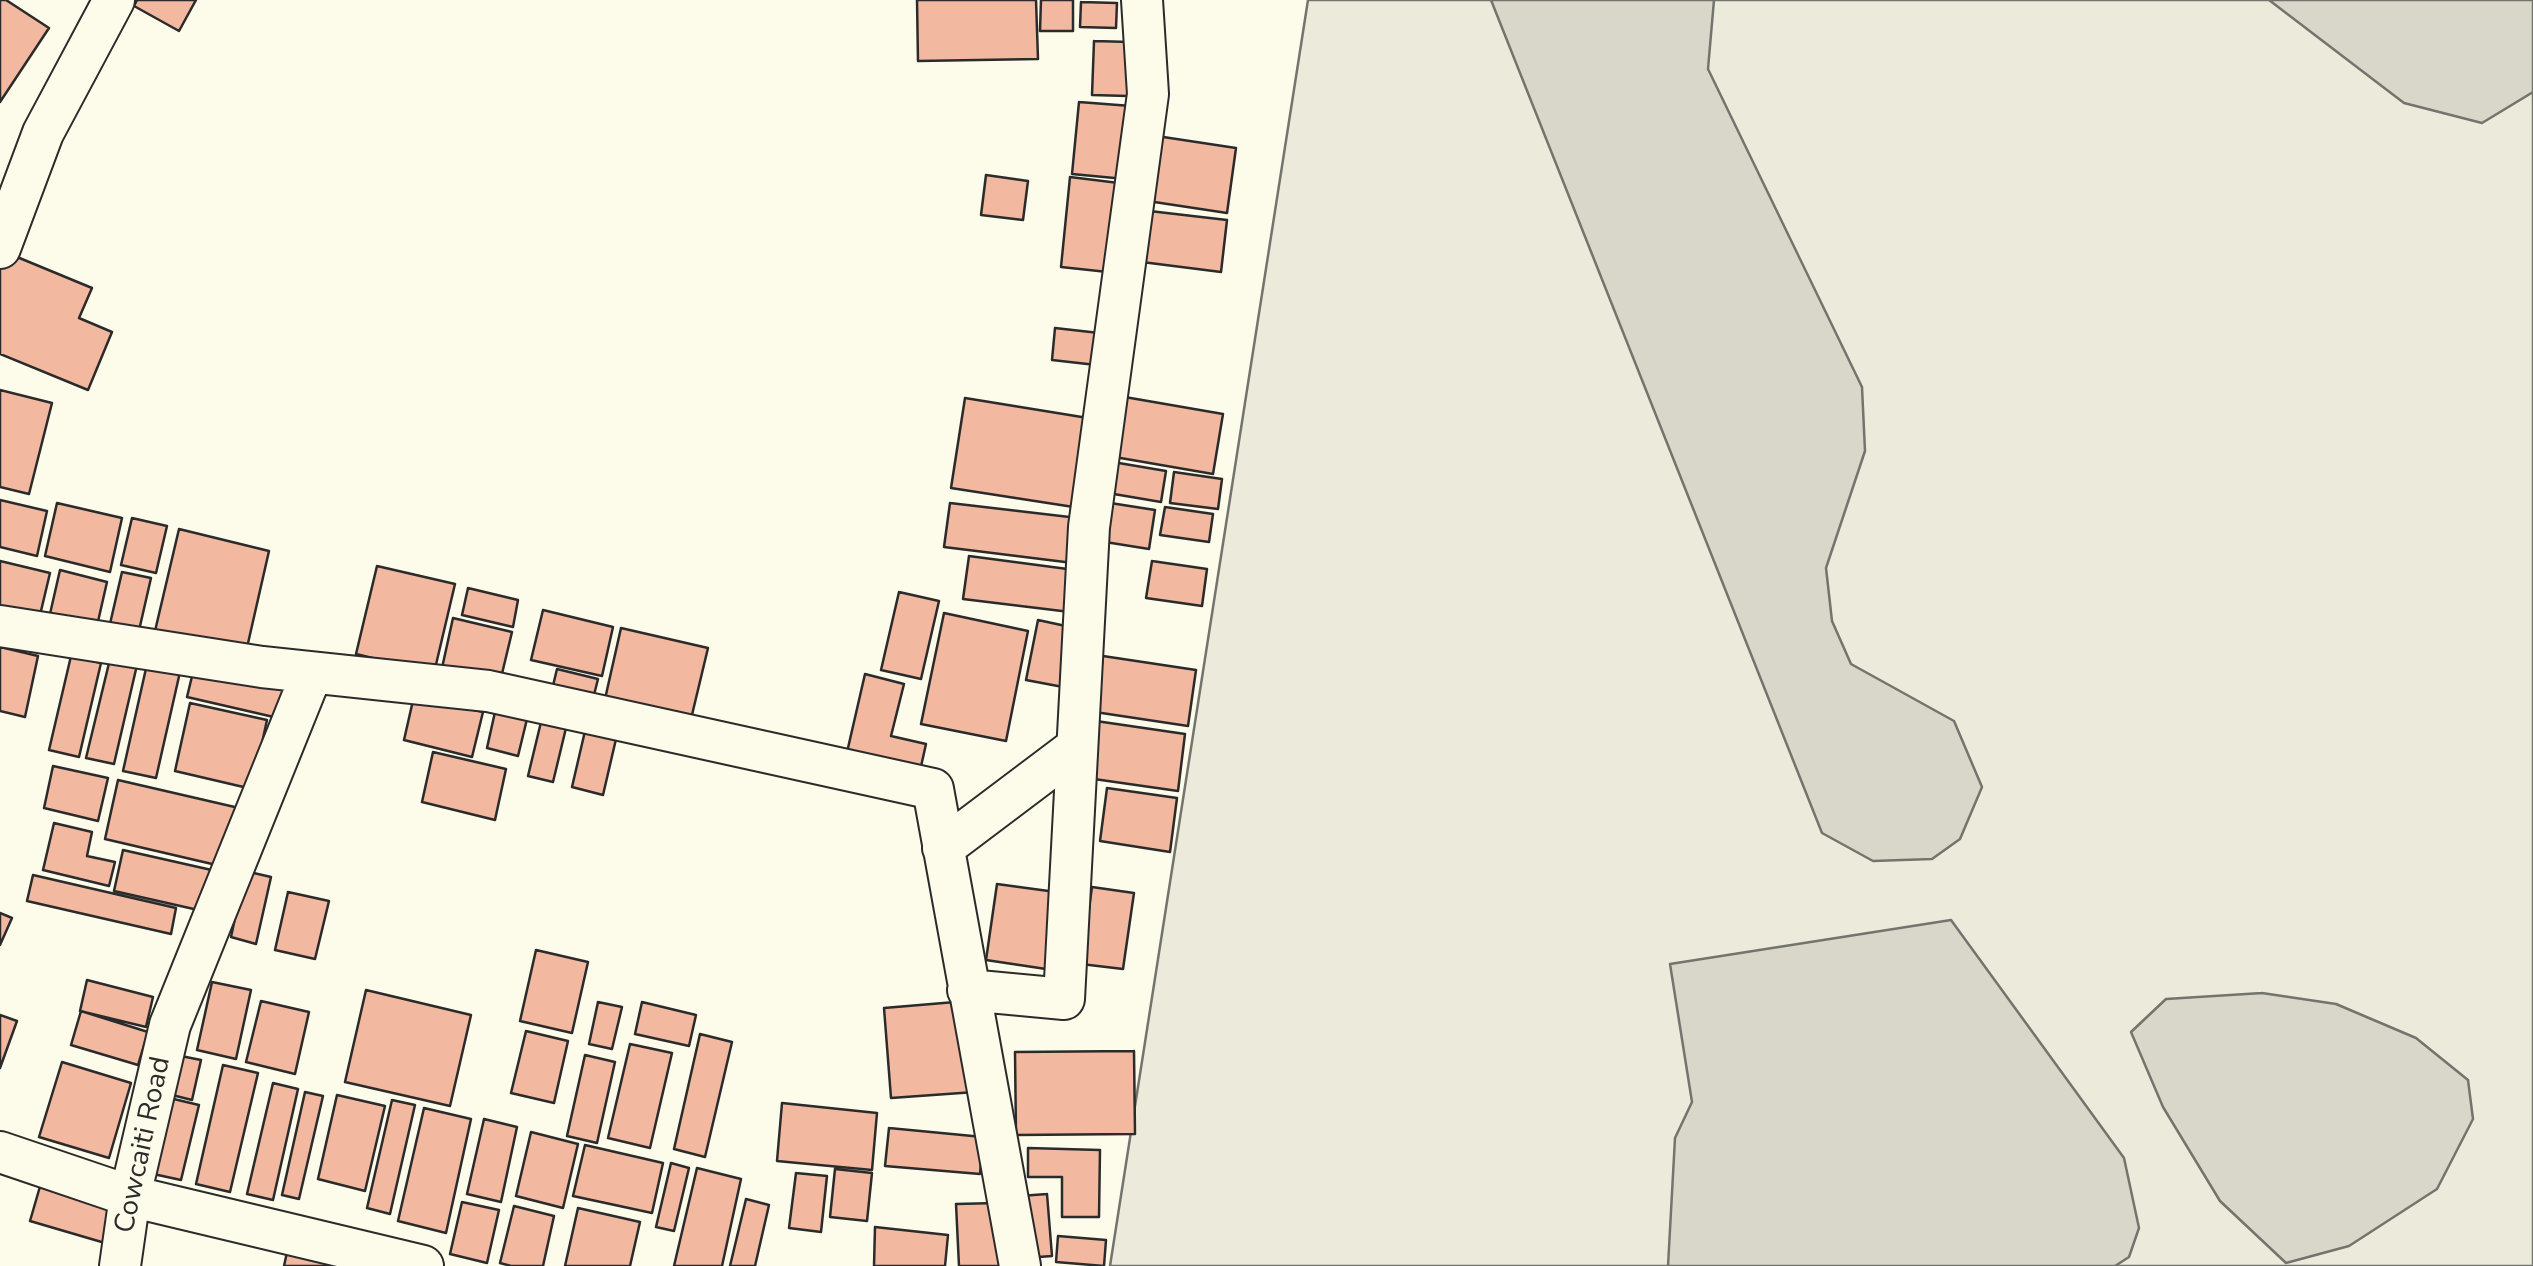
<!DOCTYPE html>
<style>
body{margin:0}
canvas{display:block;background:#fdfbea}
</style>
<canvas width="2533" height="1266"></canvas>
<script>
const g = document.querySelector('canvas').getContext('2d');
g.lineJoin = 'round';
function fill(path, color) { g.fillStyle = color; g.fill(path, 'evenodd'); }
const shape = rows => new Path2D(rows.map(r => 'M' + r).join(''));
function stroke(path, color, width, dash) { g.strokeStyle = color; g.lineWidth = width; g.lineCap = dash ? 'butt' : 'round'; g.setLineDash(dash || []); g.stroke(path); }
function drawText(font, color, halo, rows, align = 'center') {
  g.font = font + ' "Nunito Sans",sans-serif'; g.lineWidth = 8; g.setLineDash([]); g.textBaseline = 'middle'; g.strokeStyle = halo; g.fillStyle = color; for (const [text, x, y, turn = 0] of rows) {
    g.save(); g.translate(x, y); g.rotate((+turn || 0) * Math.PI / 180); g.textAlign = isNaN(turn) ? turn : align; if (halo) g.strokeText(text, 0, 0); g.fillText(text, 0, 0); g.restore();
  }
}
const green = shape([
 [1308,0,2533,0,2533,1266,1110,1266,1308,0]
]);
fill(green, '#ecebdb');
stroke(green, '#74746e', 2.5);
const water = shape([
 [1491,0,1714,0,1708,69,1862,387,1865,451,1826,568,1832,621,1851,664,1954,721,1982,787,1960,839,1932,859,1873,861,1822,833,1491,0],
 [2269,0,2533,0,2533,92,2482,123,2404,103,2269,0],
 [1951,920,2124,1158,2139,1228,2129,1257,2115,1266,1668,1266,1675,1138,1692,1102,1670,964,1951,920],
 [2262,993,2336,1004,2416,1038,2468,1080,2473,1119,2437,1189,2349,1246,2286,1263,2220,1201,2163,1107,2131,1032,2166,999,2262,993]
]);
fill(water, '#d8d7c9');
stroke(water, '#74746e', 2.5);
const building = shape([
 [0,0,6,0,49,28,0,102,0,0],
 [137,0,196,0,179,31,134,6,137,0],
 [917,0,1036,0,1038,59,918,61,917,0],
 [1041,0,1073,0,1073,31,1040,31,1041,0],
 [1081,2,1117,3,1116,28,1080,27,1081,2],
 [1094,41,1130,42,1128,96,1092,95,1094,41],
 [1079,102,1131,106,1125,179,1072,174,1079,102],
 [1150,135,1236,148,1227,213,1141,200,1150,135],
 [986,175,1028,181,1023,220,981,215,986,175],
 [1070,177,1127,184,1117,273,1061,267,1070,177],
 [1141,210,1227,220,1221,272,1134,261,1141,210],
 [5,252,92,288,79,318,112,332,88,390,0,354,0,265,5,252],
 [1055,328,1108,334,1105,366,1052,360,1055,328],
 [0,390,52,403,29,494,0,487,0,390],
 [1119,396,1223,414,1213,474,1109,456,1119,396],
 [965,398,1094,419,1080,508,951,488,965,398],
 [1107,461,1166,471,1161,502,1102,492,1107,461],
 [1174,472,1222,479,1218,509,1170,503,1174,472],
 [0,500,47,511,37,556,0,547,0,500],
 [1104,502,1155,510,1149,549,1099,541,1104,502],
 [57,503,122,518,110,572,45,556,57,503],
 [950,503,1078,518,1073,563,944,547,950,503],
 [1165,507,1213,514,1209,542,1160,535,1165,507],
 [132,518,167,526,156,573,121,565,132,518],
 [179,529,269,551,246,652,155,631,179,529],
 [969,556,1075,570,1070,612,963,599,969,556],
 [0,561,50,573,36,632,0,624,0,561],
 [1152,561,1207,569,1202,606,1146,598,1152,561],
 [377,566,455,584,434,673,356,654,377,566],
 [60,570,107,582,94,639,47,627,60,570],
 [122,572,151,578,135,648,106,641,122,572],
 [468,588,518,600,513,627,462,615,468,588],
 [899,592,939,601,921,679,881,670,899,592],
 [543,610,613,627,602,676,531,660,543,610],
 [944,613,1028,631,1006,741,921,724,944,613],
 [453,618,512,632,500,682,442,668,453,618],
 [1038,620,1075,628,1063,687,1026,680,1038,620],
 [621,628,708,648,691,719,605,699,621,628],
 [0,647,38,656,25,717,0,711,0,647],
 [71,656,101,663,79,757,49,750,71,656],
 [1103,656,1196,670,1188,726,1095,712,1103,656],
 [110,659,137,665,114,764,86,758,110,659],
 [147,664,180,672,156,778,123,771,147,664],
 [194,668,284,689,278,718,187,697,194,668],
 [557,669,598,679,592,703,551,694,557,669],
 [865,674,904,684,891,736,926,744,918,780,845,761,865,674],
 [414,696,483,712,472,757,404,740,414,696],
 [190,703,267,720,252,789,175,771,190,703],
 [495,712,527,719,518,756,487,748,495,712],
 [1096,721,1185,734,1178,791,1087,778,1096,721],
 [541,722,566,728,553,782,528,776,541,722],
 [585,731,616,739,603,795,572,787,585,731],
 [433,752,506,769,495,820,422,802,433,752],
 [53,766,108,778,98,821,44,808,53,766],
 [118,780,239,808,225,867,105,839,118,780],
 [1107,788,1177,798,1170,852,1100,841,1107,788],
 [54,823,92,832,87,856,115,862,109,886,43,870,54,823],
 [123,850,216,871,207,912,114,891,123,850],
 [245,871,271,877,256,944,231,937,245,871],
 [33,875,176,908,171,934,27,901,33,875],
 [997,884,1056,892,1046,969,986,960,997,884],
 [1092,887,1134,893,1123,969,1081,964,1092,887],
 [288,892,329,901,315,959,275,950,288,892],
 [0,913,12,918,0,945,0,913],
 [536,950,588,962,572,1033,520,1021,536,950],
 [87,980,153,997,146,1027,80,1011,87,980],
 [212,982,251,990,236,1059,197,1050,212,982],
 [366,990,471,1015,450,1106,345,1082,366,990],
 [261,1001,309,1012,295,1074,246,1062,261,1001],
 [967,1001,975,1092,891,1098,884,1008,967,1001],
 [598,1002,622,1007,612,1049,589,1044,598,1002],
 [642,1002,696,1015,689,1046,635,1034,642,1002],
 [81,1011,148,1032,138,1065,71,1045,81,1011],
 [0,1015,17,1021,0,1068,0,1015],
 [526,1031,568,1041,554,1103,511,1093,526,1031],
 [700,1034,732,1042,705,1157,674,1149,700,1034],
 [630,1044,672,1053,650,1148,608,1138,630,1044],
 [1134,1051,1135,1134,1016,1135,1015,1052,1134,1051],
 [585,1055,615,1062,597,1143,567,1136,585,1055],
 [181,1056,201,1060,192,1100,172,1095,181,1056],
 [62,1062,131,1083,109,1158,39,1137,62,1062],
 [223,1065,258,1073,230,1192,196,1184,223,1065],
 [273,1083,298,1089,273,1200,247,1194,273,1083],
 [305,1092,323,1096,299,1199,282,1195,305,1092],
 [337,1095,385,1106,365,1191,318,1179,337,1095],
 [161,1096,199,1105,181,1180,144,1172,161,1096],
 [392,1100,415,1105,390,1214,367,1208,392,1100],
 [782,1103,877,1113,872,1170,777,1161,782,1103],
 [424,1108,471,1119,446,1233,398,1221,424,1108],
 [484,1119,517,1127,501,1202,467,1194,484,1119],
 [889,1128,983,1137,980,1174,885,1166,889,1128],
 [531,1132,578,1144,563,1208,516,1196,531,1132],
 [585,1145,663,1163,652,1213,573,1196,585,1145],
 [1028,1148,1100,1150,1099,1217,1062,1217,1062,1177,1028,1177,1028,1148],
 [671,1163,689,1168,674,1231,656,1227,671,1163],
 [697,1168,741,1179,722,1266,674,1266,697,1168],
 [835,1169,872,1173,867,1221,830,1217,835,1169],
 [796,1173,827,1176,821,1232,789,1228,796,1173],
 [41,1183,116,1205,105,1243,30,1221,41,1183],
 [1047,1194,1052,1256,1025,1258,1020,1196,1047,1194],
 [746,1199,769,1205,755,1266,730,1266,746,1199],
 [462,1202,499,1210,487,1263,450,1254,462,1202],
 [997,1203,999,1266,959,1266,956,1204,997,1203],
 [514,1206,554,1216,543,1266,511,1266,500,1263,514,1206],
 [578,1208,640,1222,630,1266,565,1266,578,1208],
 [875,1227,948,1235,945,1266,874,1266,875,1227],
 [1058,1236,1106,1240,1104,1266,1056,1262,1058,1236],
 [289,1243,342,1266,284,1266,289,1243]
]);
fill(building, '#f2b8a0');
stroke(building, '#2b2b2b', 2.5);
const street = shape([
 [0,248,43,133,114,0],
 [0,626,262,667,488,691,933,789,1020,1266],
 [943,848,1077,747],
 [968,990,1064,999,1089,527,1148,94,1142,0],
 [0,1152,130,1196,423,1266],
 [120,1266,130,1196,170,1025,312,673]
]);
stroke(street, '#2b2b2b', 44);
stroke(street, '#fdfbea', 40);
drawText('28px', '#2b2b2b', '#fdfbea', [
 ["Cowcaiti Road",144,1145,-78]
]);
</script>
